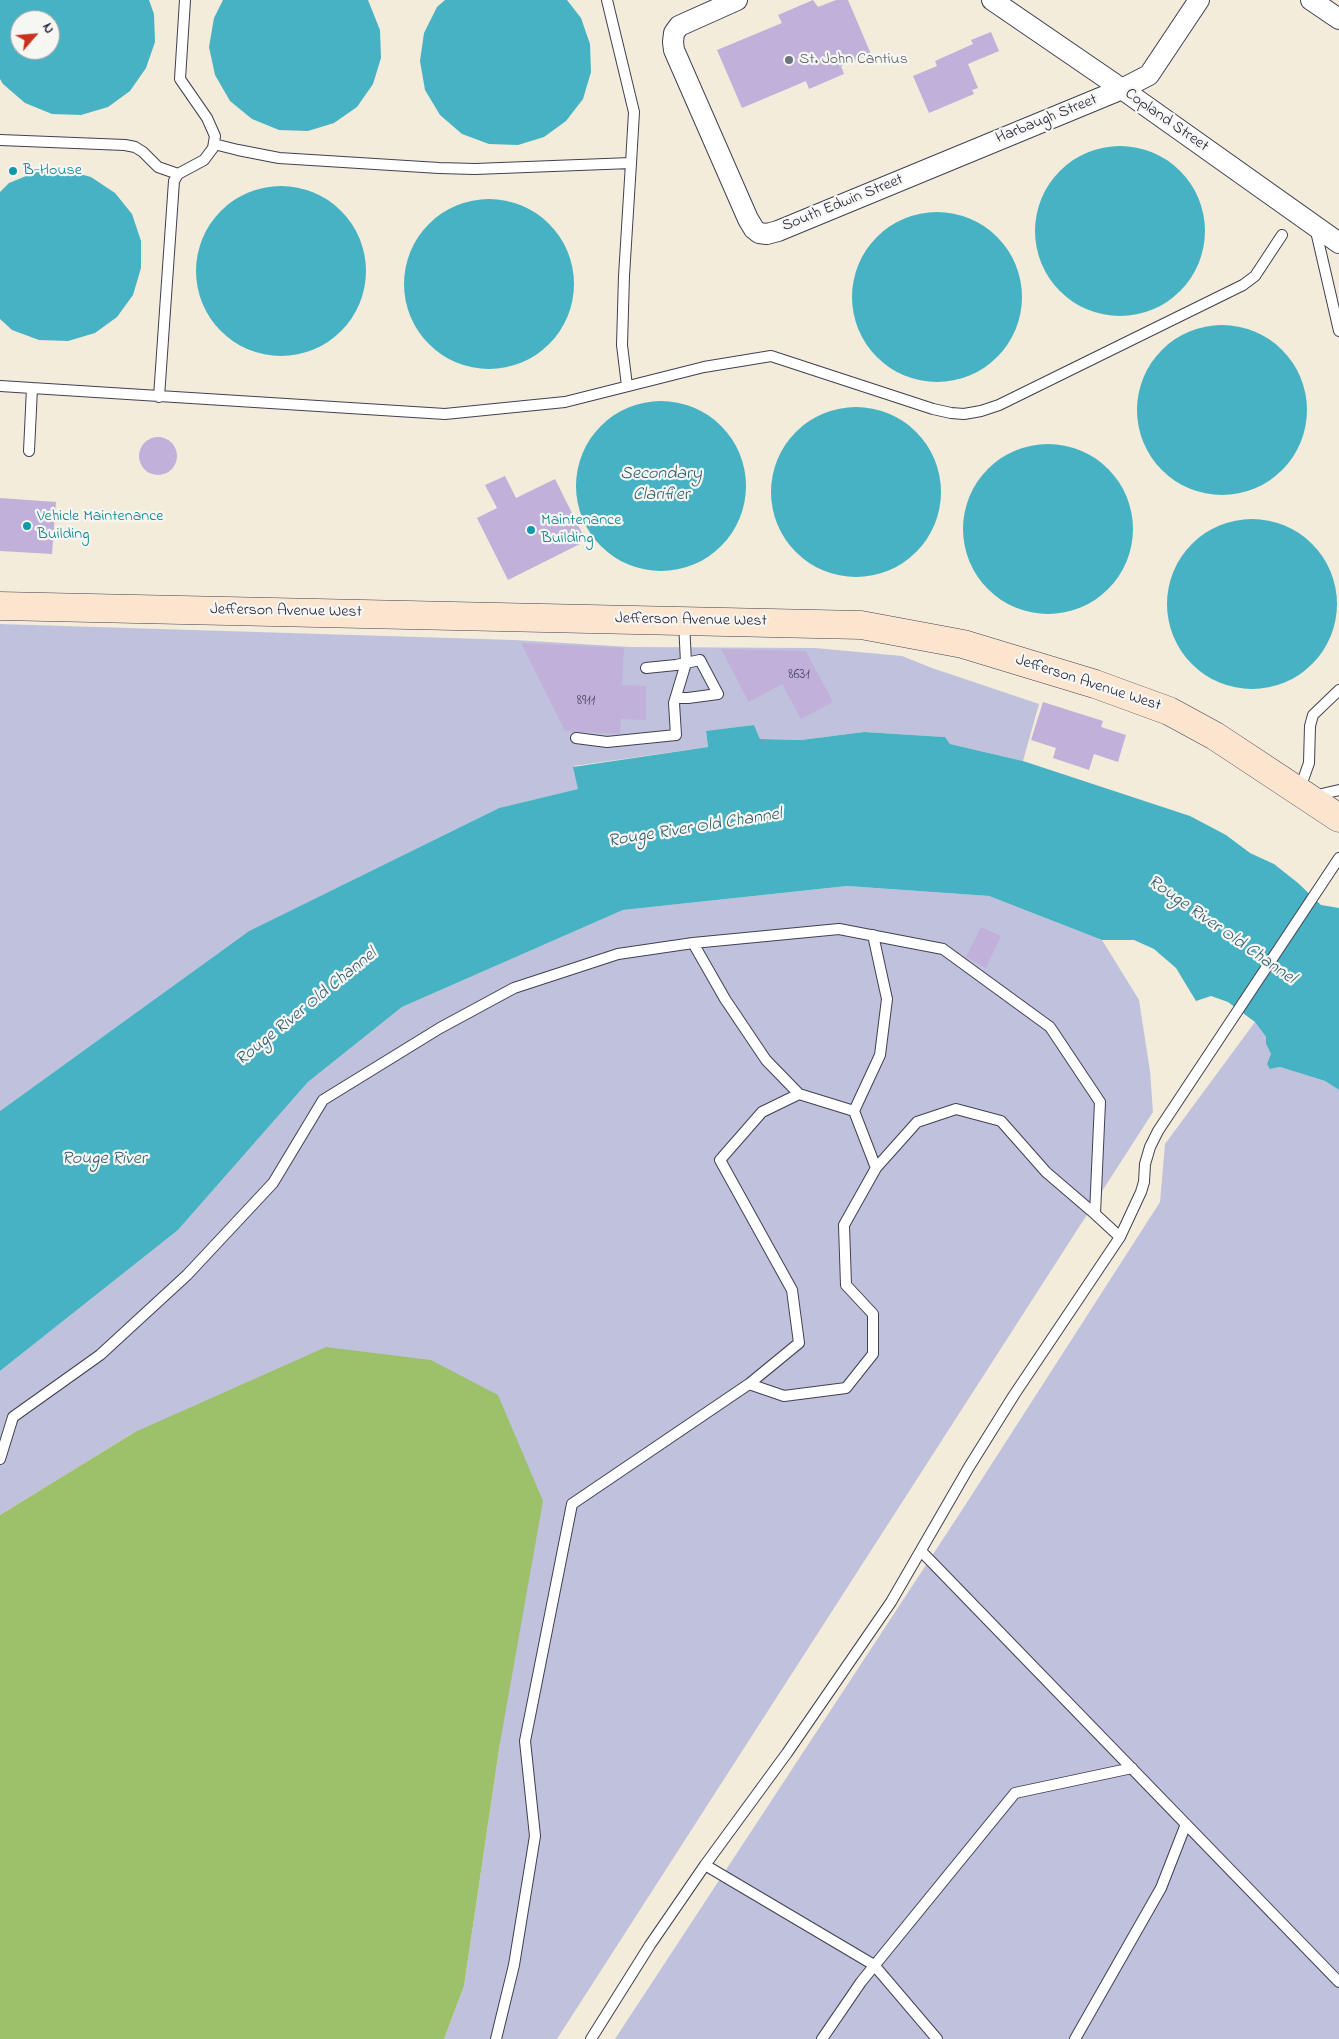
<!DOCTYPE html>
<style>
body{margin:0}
#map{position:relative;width:1339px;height:2039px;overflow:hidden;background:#f3ecdb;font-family:"Indie Flower",sans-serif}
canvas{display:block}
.north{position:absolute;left:10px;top:10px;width:50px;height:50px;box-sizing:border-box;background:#f6f6f2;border:1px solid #a1a1a9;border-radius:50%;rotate:63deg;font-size:14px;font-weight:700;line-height:20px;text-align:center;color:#22223b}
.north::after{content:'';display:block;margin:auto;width:18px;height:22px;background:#c8321e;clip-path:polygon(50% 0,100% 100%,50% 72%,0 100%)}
</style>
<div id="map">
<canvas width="1339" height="2039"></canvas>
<div class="north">N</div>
</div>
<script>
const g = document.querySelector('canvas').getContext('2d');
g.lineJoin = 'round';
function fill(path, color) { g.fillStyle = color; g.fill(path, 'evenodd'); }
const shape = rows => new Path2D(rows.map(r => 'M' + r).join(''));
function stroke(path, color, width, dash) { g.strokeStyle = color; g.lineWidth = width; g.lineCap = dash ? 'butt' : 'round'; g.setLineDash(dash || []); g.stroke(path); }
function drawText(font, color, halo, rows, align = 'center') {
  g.font = font + ' "Indie Flower",sans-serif'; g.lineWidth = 4.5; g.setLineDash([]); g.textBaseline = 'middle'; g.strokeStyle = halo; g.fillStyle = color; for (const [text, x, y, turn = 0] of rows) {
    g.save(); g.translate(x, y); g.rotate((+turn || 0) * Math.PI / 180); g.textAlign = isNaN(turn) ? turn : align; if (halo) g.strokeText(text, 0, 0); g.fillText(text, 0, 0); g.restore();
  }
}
fill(shape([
 [0,624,514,640,631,647,815,648,902,656,932,668,1039,704,1023,761,950,744,945,737,864,732,801,740,760,739,754,725,706,732,708,747,574,766,579,789,499,808,249,931,0,1111],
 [847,886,989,896,1102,940,1139,1000,1150,1071,1153,1112,557,2039,444,2039,464,1986,500,1743,135,1432,0,1515,0,1371,178,1230,308,1082,402,1007,623,910],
 [1255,1022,1266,1037,1266,1044,1271,1054,1270,1069,1280,1067,1325,1081,1339,1090,1339,2039,615,2039,964,1507,1160,1202,1165,1144]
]), '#c0c2dd');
fill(shape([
 [326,1347,431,1360,498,1395,543,1501,500,1743,464,1986,444,2039,0,2039,0,1515,135,1432]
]), '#9dc06a');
fill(shape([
 [0,0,149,0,154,14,155,42,146,68,130,91,108,107,81,115,52,114,25,103,3,84,0,79],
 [20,20,50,20,50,50,20,50],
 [223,0,368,0,380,30,381,58,373,84,357,107,334,123,308,131,279,130,252,119,230,101,215,75,209,47,214,18],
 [445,0,567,0,581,18,590,44,591,72,583,99,566,121,544,137,518,145,489,144,462,134,440,115,425,90,420,61,424,33,437,7],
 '1035 231a85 85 0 1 1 170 0a85 85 0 1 1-170 0Z',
 [65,170,91,177,115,193,132,214,141,241,141,268,133,295,117,317,95,333,68,341,39,340,12,330,0,319,0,192,9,183,36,172],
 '196 271a85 85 0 1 1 170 0a85 85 0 1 1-170 0Z',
 '404 284a85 85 0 1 1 170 0a85 85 0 1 1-170 0Z',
 '852 297a85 85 0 1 1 170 0a85 85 0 1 1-170 0Z',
 '1137 410a85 85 0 1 1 170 0a85 85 0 1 1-170 0Z',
 '576 486a85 85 0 1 1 170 0a85 85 0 1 1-170 0Z',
 '771 492a85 85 0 1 1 170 0a85 85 0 1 1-170 0Z',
 '963 529a85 85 0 1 1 170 0a85 85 0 1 1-170 0Z',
 '1167 604a85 85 0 1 1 170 0a85 85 0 1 1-170 0Z',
 [754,725,760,739,801,740,864,732,945,737,950,744,1023,761,1190,816,1226,835,1250,853,1274,864,1298,883,1321,905,1339,908,1339,1090,1325,1081,1280,1067,1270,1069,1267,1064,1271,1054,1266,1044,1266,1037,1255,1022,1228,1002,1211,996,1196,1001,1176,968,1154,949,1134,940,1102,940,989,896,847,886,623,910,402,1007,308,1082,178,1230,0,1371,0,1111,249,931,499,808,578,789,573,767,708,747,706,731]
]), '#46b2c3');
fill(shape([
 [813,0,818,7,836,0,848,0,871,54,841,66,844,74,809,89,806,81,742,108,717,50,782,23,778,15],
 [991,32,999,51,968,64,978,88,972,90,974,94,929,113,913,76,937,66,935,61,973,44,971,40],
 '139 456a19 19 0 1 1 38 0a19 19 0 1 1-38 0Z',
 [505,476,516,498,555,479,586,541,508,580,477,518,497,508,485,485],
 [0,498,56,502,52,554,0,551],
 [521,643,624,648,622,685,646,686,646,720,621,719,620,734,565,731],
 [721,649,806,651,833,702,801,719,782,684,749,702],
 [1043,702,1103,721,1101,727,1126,735,1118,762,1094,754,1089,770,1053,758,1056,748,1031,740],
 [981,927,1001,936,986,968,966,957]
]), '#c1b0da');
const lane = shape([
 [607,0,634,112,631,163],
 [0,140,125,145,135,147,143,152,158,167,178,174],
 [214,144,238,150,279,158,439,168,475,169,631,163,624,276,622,345,627,386],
 [1315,227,1339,331],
 [0,386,445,414,565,402,704,367,771,356,933,409,951,413,964,414,981,411,999,405,1243,285,1255,276,1282,235],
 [159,397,174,181,178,174,204,160,213,148,215,136,207,118,180,79,185,0],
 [29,451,32,388],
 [646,668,676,665,700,660,718,694,688,698,676,698],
 [576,738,607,742,676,735,674,703,686,663,684,622],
 [1299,791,1309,763,1310,726,1313,715,1339,690],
 [1313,796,1339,790],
 [693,943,839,929,943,949,1050,1027,1100,1102,1095,1214,1120,1237],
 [854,1111,880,1055,887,999,873,935],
 [876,1168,917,1122,956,1109,1001,1121,1046,1172,1095,1214],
 [749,1384,784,1396,846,1388,873,1354,873,1314,846,1285,844,1225,876,1168,854,1111,799,1094],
 [0,1459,13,1417,100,1355,187,1275,273,1183,323,1100,440,1028,514,988,618,954,693,943,725,999,766,1060,799,1094,762,1112,720,1160,792,1290,799,1343,749,1384,572,1504,525,1741,535,1836,514,1965,496,2039],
 [921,1551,1339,1982],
 [705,1865,874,1965,937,2039],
 [591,2039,650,1945,705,1865,787,1753,891,1602,969,1467,1014,1395,1120,1237,1141,1192,1144,1182,1145,1164,1150,1147,1158,1131,1339,858],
 [822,2039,861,1982,1015,1793,1132,1768],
 [1075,2039,1161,1888,1186,1824]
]);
const street = shape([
 [737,0,679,26,674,33,673,42,674,50,748,219,754,229,759,233,767,234,778,231,1122,89,1149,75,1199,0],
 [992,0,1122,89,1339,243],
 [1311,0,1339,19]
]);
const secondary = shape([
 [0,606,861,625,963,644,1095,684,1169,711,1215,736,1339,818]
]);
stroke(lane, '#414053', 12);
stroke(street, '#414053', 22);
stroke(secondary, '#414053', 29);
stroke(lane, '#fff', 10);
stroke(street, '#fff', 20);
stroke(secondary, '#fbe5cf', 28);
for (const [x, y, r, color] of [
 [789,60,5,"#6b7280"],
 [13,171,5,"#0f9aa8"],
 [27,526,5,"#0f9aa8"],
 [531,530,5,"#0f9aa8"]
]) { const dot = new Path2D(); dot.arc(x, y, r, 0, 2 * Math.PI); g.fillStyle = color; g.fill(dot); stroke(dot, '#f6f6f2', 2); }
drawText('14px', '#4a4663', null, [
 ["8631",799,676],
 ["8911",586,702]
]);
drawText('16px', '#5b616d', '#f6f6f2', [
 ["St. John Cantius",799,60]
], 'left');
drawText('16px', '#22223b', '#f6f6f2', [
 ["Harbaugh Street",1047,120,-22],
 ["Copland Street",1166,121,35],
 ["South Edwin Street",843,204,-22],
 ["Jefferson Avenue West",286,612,1],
 ["Jefferson Avenue West",691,621,1],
 ["Jefferson Avenue West",1088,684,18]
]);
drawText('16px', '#0d838f', '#f6f6f2', [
 ["B-House",23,171],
 ["Vehicle Maintenance",37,517],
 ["Building",37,535],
 ["Maintenance",541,521],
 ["Building",541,539]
], 'left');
drawText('italic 18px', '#305c71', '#f6f6f2', [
 ["Secondary",661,475],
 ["Clarifier",661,496],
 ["Rouge River Old Channel",695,829,-9],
 ["Rouge River Old Channel",1221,931,35],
 ["Rouge River Old Channel",307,1008,-39],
 ["Rouge River",104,1160]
]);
</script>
